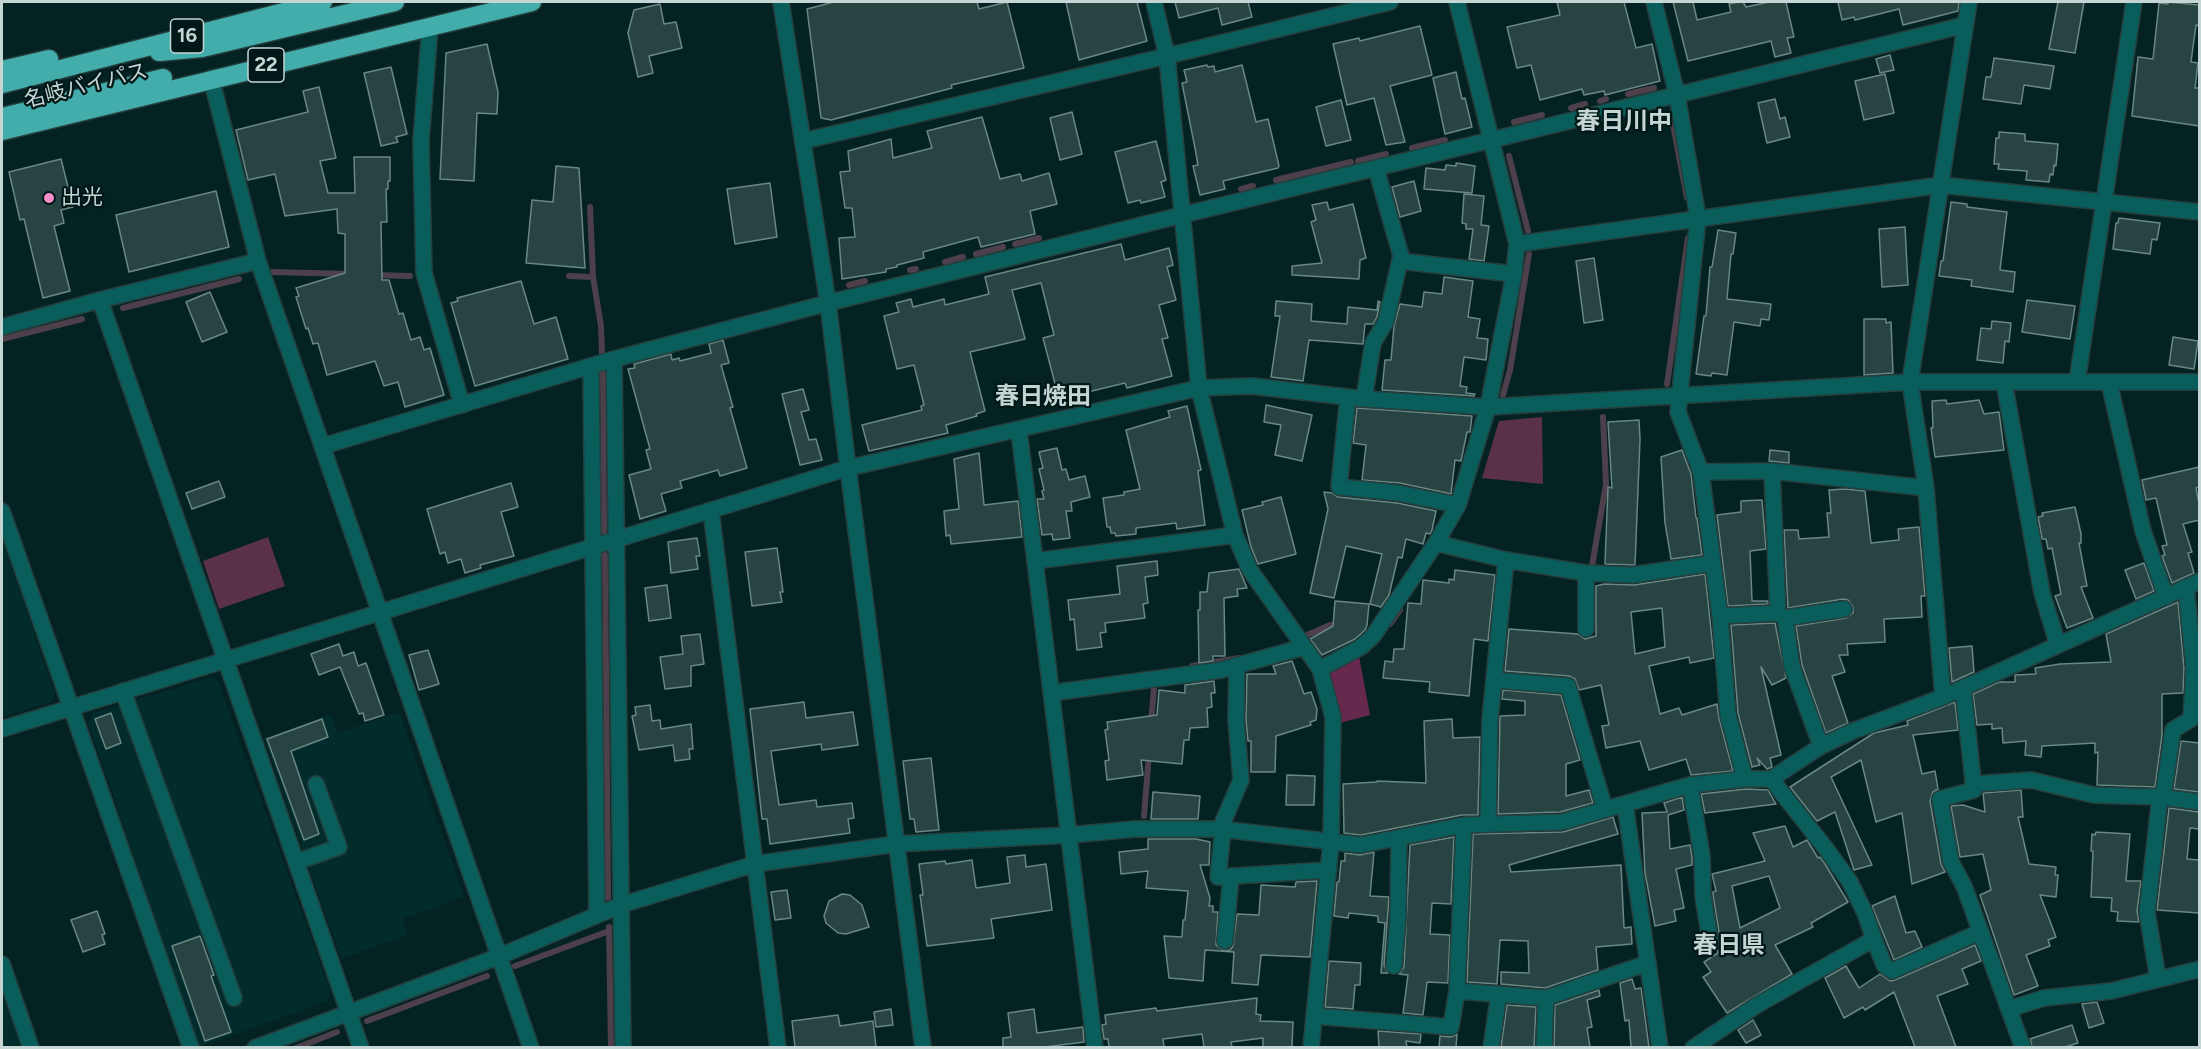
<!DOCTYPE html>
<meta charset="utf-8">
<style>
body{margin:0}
#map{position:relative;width:2201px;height:1049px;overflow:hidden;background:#052222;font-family:Figtree,sans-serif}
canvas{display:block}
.frame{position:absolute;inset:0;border:3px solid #c5d5d4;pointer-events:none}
</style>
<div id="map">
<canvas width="2201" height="1049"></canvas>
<div class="frame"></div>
</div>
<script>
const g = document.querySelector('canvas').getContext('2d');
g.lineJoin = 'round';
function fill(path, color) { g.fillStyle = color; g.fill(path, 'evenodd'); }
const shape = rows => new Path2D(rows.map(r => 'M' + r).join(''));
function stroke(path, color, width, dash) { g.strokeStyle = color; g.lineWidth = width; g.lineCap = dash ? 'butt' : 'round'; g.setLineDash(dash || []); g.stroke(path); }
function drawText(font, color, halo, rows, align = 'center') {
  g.font = font + ' Figtree,"Noto Sans JP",sans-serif'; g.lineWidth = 4.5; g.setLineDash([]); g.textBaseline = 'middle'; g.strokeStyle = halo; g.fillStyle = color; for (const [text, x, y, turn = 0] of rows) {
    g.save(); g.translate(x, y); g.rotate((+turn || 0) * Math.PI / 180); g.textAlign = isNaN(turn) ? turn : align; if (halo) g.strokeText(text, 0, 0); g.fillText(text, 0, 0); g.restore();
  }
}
fill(shape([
 [2,539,55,694,51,702,2,717],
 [213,677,218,682,330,990,328,1001,199,1047,88,722,93,713],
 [399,712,464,897,402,919,407,935,341,959,264,738,331,714,338,733],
 [2,992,21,1047,2,1047]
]), '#022c2c');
fill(shape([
 [1542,417,1543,484,1482,478,1499,421],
 [268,537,285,586,219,609,203,561]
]), '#5b3148');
fill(shape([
 [1359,656,1370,715,1340,723,1336,699,1328,672]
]), '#66284c');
stroke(shape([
 [1628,94,1654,88],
 [1600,101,1606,99],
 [1571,108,1585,104],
 [1671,114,1687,198],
 [1514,122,1542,115],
 [1412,148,1445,140],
 [1509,156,1528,231],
 [1358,161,1386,154],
 [1276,180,1351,162],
 [1241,189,1253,186],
 [590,207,593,277,601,326,602,354],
 [1015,244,1039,238],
 [976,254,1003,247],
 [945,262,963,257],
 [910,270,916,269],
 [272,272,350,274],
 [375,275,410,276],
 [569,276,593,277],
 [849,285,865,281],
 [123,308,239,279],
 [2,339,82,319],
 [603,368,604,536],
 [1667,384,1688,238],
 [1503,395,1510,370,1529,254],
 [605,555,608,898],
 [1592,566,1606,484,1603,417],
 [1390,624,1400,610],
 [1305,636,1330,625,1341,626],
 [1192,666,1239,658],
 [1151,723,1154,688],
 [1144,816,1149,754],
 [609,927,611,1048],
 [515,966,609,931],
 [367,1021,487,976],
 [296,1048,337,1032]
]), '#4e404b', 6);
const building = shape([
 [834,2,977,2,979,9,1007,2,1024,68,951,85,952,88,831,120,821,118,807,9,834,2],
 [1066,2,1137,2,1147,41,1079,60,1066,2],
 [1175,2,1248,2,1252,17,1222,25,1218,8,1179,18,1175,2],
 [1557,2,1624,2,1636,48,1652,44,1660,81,1605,95,1604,91,1584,95,1582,89,1540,100,1531,65,1517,68,1507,27,1560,15,1557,2],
 [1673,2,1693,2,1697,20,1731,12,1729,4,1739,2,1743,2,1746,7,1769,2,1786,2,1794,37,1787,38,1791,53,1775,57,1771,41,1688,61,1673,2],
 [1838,2,1959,2,1958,11,1903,25,1899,9,1855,20,1854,17,1842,20,1838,2],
 [2058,2,2084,2,2075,53,2049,49,2058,2],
 [2168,2,2199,5,2199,26,2196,25,2191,62,2198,63,2195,88,2199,88,2199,126,2132,116,2138,57,2153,59,2159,3,2168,4,2168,2],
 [660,4,664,24,676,22,682,48,649,56,653,73,638,77,628,33,634,10,660,4],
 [1420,26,1432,75,1390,86,1405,142,1386,145,1374,98,1347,105,1333,44,1359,38,1360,41,1420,26],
 [487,44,498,92,497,114,477,113,474,181,440,179,446,53,487,44],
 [1890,55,1894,70,1880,73,1876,59,1890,55],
 [1994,58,2054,66,2050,89,2024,85,2021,104,1983,99,1986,77,1991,77,1994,58],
 [1207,65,1208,67,1214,66,1215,72,1242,65,1256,122,1268,119,1279,166,1278,168,1223,181,1225,189,1200,195,1193,166,1198,165,1195,148,1182,83,1187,82,1184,70,1207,65],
 [391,67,407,134,396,137,398,142,381,146,364,73,391,67],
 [1456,72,1462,99,1465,98,1472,127,1445,134,1433,78,1456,72],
 [1885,74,1894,113,1864,120,1855,81,1885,74],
 [319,87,336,158,320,161,328,193,355,193,354,157,390,157,390,181,388,181,388,189,386,189,387,222,381,222,382,280,389,280,399,314,403,313,411,340,420,337,424,350,430,348,444,395,405,407,398,382,384,386,375,361,327,375,318,343,313,344,308,328,306,329,296,297,299,296,296,288,345,273,345,234,338,233,337,209,285,216,275,174,248,180,236,130,308,112,303,91,319,87],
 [1775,99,1780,119,1785,117,1790,137,1767,143,1758,103,1775,99],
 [1341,100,1351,140,1326,146,1316,107,1341,100],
 [1072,112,1082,154,1060,160,1050,118,1072,112],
 [982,117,1000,179,1020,174,1022,181,1049,173,1057,204,1030,211,1035,234,981,247,978,237,923,252,924,258,897,265,897,267,886,269,886,272,842,279,839,238,855,237,852,208,845,208,840,172,850,171,848,151,891,139,893,158,932,148,927,131,982,117],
 [1999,132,2025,134,2025,141,2058,144,2056,166,2054,165,2053,175,2050,174,2049,182,2026,180,2027,171,1998,169,1999,164,1994,164,1996,138,1999,138,1999,132],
 [1156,141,1166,180,1161,182,1165,197,1141,203,1140,200,1128,203,1115,152,1156,141],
 [61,159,73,207,61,210,64,223,54,226,70,291,43,298,24,219,20,220,9,172,61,159],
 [1456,163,1475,166,1472,193,1424,189,1426,168,1445,170,1446,165,1456,166,1456,163],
 [556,166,579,168,585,268,526,263,532,200,553,202,556,166],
 [1414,181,1421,211,1400,217,1392,187,1414,181],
 [770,183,777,237,735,244,727,189,770,183],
 [216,191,229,247,129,272,116,215,216,191],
 [1464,194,1484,196,1481,225,1489,226,1484,261,1469,259,1473,229,1466,229,1466,224,1462,223,1464,194],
 [1327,202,1329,210,1353,204,1366,258,1360,260,1359,279,1292,275,1292,266,1322,263,1311,222,1316,220,1312,205,1327,202],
 [1951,202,1967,204,1967,207,2007,212,2000,270,2015,272,2013,292,1971,286,1972,280,1939,276,1941,261,1943,261,1951,202],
 [2119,218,2160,223,2157,240,2152,239,2150,254,2113,249,2116,223,2118,223,2119,218],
 [1905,227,1908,285,1882,287,1879,229,1905,227],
 [1718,230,1736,233,1733,254,1731,254,1727,299,1771,304,1769,320,1761,319,1760,326,1734,322,1727,375,1712,373,1711,376,1696,374,1704,316,1706,316,1710,267,1712,267,1718,230],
 [1121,244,1125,260,1169,248,1173,265,1167,267,1176,300,1159,305,1168,338,1162,339,1172,376,1127,388,1125,383,1067,397,1066,393,1058,395,1043,338,1054,335,1041,283,1012,290,1025,339,970,352,985,411,976,414,977,416,946,425,948,433,869,451,862,425,922,410,921,406,924,405,914,365,897,369,884,316,899,312,896,303,911,299,913,307,944,299,945,305,989,294,985,277,1121,244],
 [1594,258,1603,320,1584,323,1576,261,1594,258],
 [1444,277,1473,281,1468,317,1480,319,1477,338,1488,339,1486,360,1464,357,1460,386,1467,387,1466,393,1475,394,1474,396,1382,390,1385,360,1391,360,1394,326,1400,304,1422,307,1424,292,1442,294,1444,277],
 [521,281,534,324,556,317,568,359,475,386,451,303,458,301,457,298,521,281],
 [210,292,227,332,202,342,186,302,210,292],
 [2027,300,2075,306,2070,339,2022,332,2027,300],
 [1276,301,1312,304,1311,321,1347,324,1348,307,1377,310,1378,301,1380,302,1377,317,1373,324,1365,324,1363,344,1309,340,1303,381,1271,377,1280,316,1275,316,1276,301],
 [1864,319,1886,319,1886,323,1891,322,1893,373,1864,375,1864,319],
 [1992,321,2011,323,2009,342,2005,341,2003,363,1977,360,1981,328,1991,329,1992,321],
 [2173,337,2198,341,2194,369,2169,365,2173,337],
 [723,340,729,363,721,365,733,407,730,408,747,468,720,476,718,470,680,481,682,488,661,494,666,511,640,519,629,475,651,469,646,450,650,449,628,369,635,368,634,364,671,354,672,360,679,358,680,361,711,353,709,344,723,340],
 [803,389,809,410,801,412,809,440,816,439,822,460,800,465,782,394,803,389],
 [1946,400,1947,404,1979,400,1984,414,1999,412,2004,450,1935,457,1931,428,1933,428,1932,401,1946,400],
 [1266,405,1312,415,1302,461,1275,455,1281,425,1264,422,1266,405],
 [1187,406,1201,470,1198,471,1205,525,1177,529,1176,523,1136,528,1136,534,1116,536,1115,533,1111,533,1110,527,1107,527,1103,498,1124,495,1124,492,1140,489,1126,430,1170,417,1168,411,1187,406],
 [1357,408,1472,416,1470,432,1467,432,1461,461,1455,460,1451,494,1400,483,1362,480,1366,445,1353,443,1357,408],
 [1639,420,1640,439,1635,565,1605,564,1608,487,1612,488,1608,422,1639,420],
 [1057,448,1062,470,1066,469,1069,480,1085,476,1090,497,1071,502,1072,511,1066,511,1070,538,1053,540,1052,534,1042,535,1037,499,1044,499,1042,491,1044,490,1039,469,1043,468,1039,452,1057,448],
 [1682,450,1691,474,1696,518,1697,518,1702,555,1671,559,1665,523,1661,457,1682,450],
 [1770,450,1789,452,1789,463,1769,461,1770,450],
 [979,453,984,505,1018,501,1022,537,951,544,950,535,946,536,944,511,959,509,954,459,979,453],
 [2199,467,2199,487,2196,488,2199,503,2199,520,2183,524,2192,552,2188,553,2194,573,2172,583,2162,556,2165,555,2162,546,2167,545,2156,498,2146,500,2142,480,2199,467],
 [219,481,225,497,192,509,186,493,219,481],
 [511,483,518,507,501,512,514,556,480,565,481,568,465,573,461,559,448,563,445,552,440,554,427,509,511,483],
 [1845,489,1865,491,1871,543,1899,540,1898,529,1919,527,1925,596,1921,596,1922,617,1884,619,1885,642,1847,644,1848,655,1839,655,1845,672,1832,676,1848,723,1826,733,1802,665,1796,626,1846,618,1853,613,1853,607,1848,600,1843,599,1788,608,1784,530,1798,530,1799,539,1829,537,1827,513,1831,513,1829,490,1845,489],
 [1324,492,1332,493,1338,497,1397,503,1436,511,1432,530,1430,534,1426,533,1423,544,1406,539,1402,558,1398,557,1389,595,1381,607,1370,604,1382,554,1346,546,1334,598,1310,593,1328,509,1324,492],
 [1281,497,1296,554,1258,564,1251,547,1242,510,1263,505,1262,502,1281,497],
 [1762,500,1766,549,1750,551,1752,601,1768,601,1768,604,1728,606,1717,515,1741,512,1741,501,1762,500],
 [2075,507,2081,534,2081,543,2079,543,2087,586,2081,587,2093,618,2067,628,2055,596,2061,594,2052,548,2048,549,2046,539,2042,539,2038,517,2043,516,2042,513,2075,507],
 [697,538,700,556,696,556,698,569,671,573,668,542,697,538],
 [777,548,783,592,780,592,782,602,752,606,745,552,777,548],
 [1157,561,1158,575,1145,577,1148,603,1143,604,1145,618,1105,623,1106,632,1100,633,1102,647,1077,650,1074,619,1070,620,1068,600,1120,594,1117,566,1157,561],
 [2144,563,2154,591,2136,599,2125,570,2144,563],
 [1239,569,1247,588,1237,589,1238,596,1224,598,1225,656,1213,656,1213,661,1199,663,1198,610,1200,610,1200,592,1207,592,1209,573,1239,569],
 [1455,570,1495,575,1488,641,1474,639,1469,696,1429,692,1430,682,1383,678,1385,661,1393,662,1394,649,1404,649,1408,603,1421,604,1423,580,1449,583,1449,579,1454,580,1455,570],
 [1705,574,1714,658,1690,663,1689,657,1649,666,1660,714,1679,708,1682,715,1717,704,1719,718,1733,771,1691,775,1686,759,1649,770,1640,741,1606,748,1602,726,1609,725,1601,685,1579,690,1575,679,1569,676,1505,671,1509,629,1578,634,1585,639,1596,636,1596,586,1604,584,1634,585,1705,574],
 [1662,608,1665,647,1635,654,1631,612,1662,608],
 [667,585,671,618,649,621,645,588,667,585],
 [1335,601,1369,604,1367,625,1365,630,1355,639,1322,655,1310,639,1333,626,1335,601],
 [2178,602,2184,668,2183,693,2162,694,2162,735,2155,787,2097,785,2098,752,2095,753,2095,743,2042,746,2041,757,2025,755,2026,741,2003,743,2002,728,1992,729,1992,724,1977,725,1973,694,1999,682,2015,682,2015,675,2036,674,2035,668,2060,664,2111,662,2106,634,2178,602],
 [1775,623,1786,678,1772,685,1761,667,1781,755,1770,758,1772,767,1767,769,1757,758,1760,765,1752,767,1738,713,1731,625,1775,623],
 [700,634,704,664,691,666,691,686,665,689,660,657,683,654,681,636,700,634],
 [339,644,343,656,354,652,358,666,366,663,384,715,365,721,363,713,359,714,340,667,319,675,311,654,339,644],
 [1972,646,1974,672,1952,682,1949,648,1972,646],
 [428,650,439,684,419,690,409,655,428,650],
 [1292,661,1304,694,1311,692,1317,709,1316,720,1310,722,1311,725,1276,736,1275,772,1251,772,1251,741,1248,741,1246,720,1247,674,1276,674,1273,666,1292,661],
 [1214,681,1215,693,1211,693,1212,707,1207,708,1208,727,1190,728,1189,740,1184,740,1182,764,1141,760,1143,775,1107,780,1105,761,1109,760,1105,730,1108,729,1107,722,1157,715,1159,690,1185,693,1185,685,1214,681],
 [1503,690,1561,695,1580,760,1566,764,1566,796,1589,790,1593,803,1560,812,1498,814,1500,716,1525,715,1525,701,1502,699,1503,690],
 [804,702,806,718,853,712,858,745,822,750,821,744,771,751,779,805,816,800,817,807,852,803,854,818,848,819,850,833,770,844,767,819,762,819,750,709,804,702],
 [1955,702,1958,730,1913,735,1922,774,1935,771,1938,789,1933,792,1930,801,1941,864,1945,872,1912,884,1902,813,1876,822,1861,760,1831,777,1872,865,1854,870,1835,812,1817,821,1790,787,1874,733,1908,725,1907,721,1955,702],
 [650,705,652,721,660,720,661,729,691,724,693,749,689,749,690,759,675,761,673,745,639,750,632,716,636,715,635,707,650,705],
 [111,713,121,743,106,749,95,719,111,713],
 [322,719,328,737,291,751,319,834,304,840,267,739,322,719],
 [1452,719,1453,738,1480,737,1478,815,1462,815,1361,835,1344,833,1343,784,1377,782,1377,781,1426,783,1424,721,1452,719],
 [2181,741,2199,743,2199,792,2174,789,2181,741],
 [931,758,939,830,916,832,914,819,910,819,903,761,931,758],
 [1287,775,1315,776,1314,805,1286,805,1287,775],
 [1746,789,1768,790,1776,804,1705,813,1701,794,1746,789],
 [2021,790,2023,817,2018,817,2029,864,2056,867,2055,875,2058,875,2056,897,2040,895,2056,937,2048,940,2050,946,2026,955,2038,986,2014,995,1980,895,1991,890,1983,854,1960,857,1951,806,1963,805,1985,812,1983,793,2021,790],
 [1153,792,1200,796,1198,819,1151,819,1153,792],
 [1682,797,1684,810,1668,815,1670,849,1690,845,1692,857,1692,865,1676,869,1684,908,1674,910,1676,921,1655,926,1645,873,1642,813,1667,812,1664,803,1682,797],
 [2169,808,2199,812,2199,829,2190,828,2187,859,2199,860,2199,913,2157,910,2169,808],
 [1613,817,1618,834,1509,865,1511,872,1621,865,1624,928,1631,927,1632,944,1596,947,1598,970,1545,988,1501,984,1501,972,1529,973,1528,941,1500,940,1497,984,1467,982,1473,834,1563,832,1613,817],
 [1785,826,1793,847,1807,840,1818,858,1820,857,1825,864,1848,902,1811,923,1813,927,1775,945,1792,974,1727,1013,1703,977,1711,972,1704,962,1718,953,1716,946,1720,938,1713,895,1713,892,1716,891,1712,874,1765,861,1753,833,1785,826],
 [1769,876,1780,908,1740,928,1732,886,1769,876],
 [2096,832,2130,834,2126,881,2141,881,2137,911,2139,922,2117,921,2118,912,2111,911,2112,898,2091,897,2093,851,2091,851,2092,834,2095,835,2096,832],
 [1454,837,1451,904,1432,903,1430,934,1450,935,1448,983,1427,982,1423,1015,1403,1013,1408,975,1399,974,1404,967,1410,845,1454,837],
 [1148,839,1196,839,1210,842,1209,865,1200,865,1210,898,1209,906,1213,906,1213,912,1218,912,1216,945,1224,951,1230,950,1233,946,1237,914,1259,915,1261,885,1295,887,1296,882,1317,881,1310,957,1261,955,1258,985,1232,983,1234,952,1205,950,1203,981,1169,978,1164,936,1182,937,1183,920,1185,920,1188,891,1146,888,1148,871,1121,874,1119,852,1148,849,1148,839],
 [1374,852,1370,896,1389,897,1384,965,1388,973,1381,973,1385,923,1378,922,1378,916,1349,913,1348,918,1334,916,1337,882,1339,882,1341,861,1345,861,1345,853,1360,855,1374,852],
 [1025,855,1026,867,1046,864,1052,910,991,919,994,938,927,946,920,895,923,895,919,864,945,861,946,864,972,860,976,888,1010,883,1007,857,1025,855],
 [787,890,791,918,775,920,771,892,787,890],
 [842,894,850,895,862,905,869,927,846,934,838,933,826,923,824,916,829,901,842,894],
 [1895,896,1906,933,1915,931,1922,947,1894,960,1872,906,1895,896],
 [97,911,105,934,102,935,105,944,83,952,71,920,97,911],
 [200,936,214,975,211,976,231,1032,205,1041,172,946,200,936],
 [1975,945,1981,961,1962,969,1968,984,1937,996,1956,1047,1915,1047,1894,992,1865,1010,1863,1007,1844,1018,1825,978,1846,966,1859,988,1880,974,1890,981,1895,980,1975,945],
 [1329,961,1361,963,1360,985,1355,985,1353,1009,1325,1007,1329,961],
 [1632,979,1635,989,1641,988,1649,1047,1631,1047,1629,1020,1625,1021,1620,983,1632,979],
 [1599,990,1600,996,1587,1000,1592,1027,1587,1028,1590,1047,1554,1047,1555,1005,1599,990],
 [1257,998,1256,1014,1261,1015,1260,1021,1293,1022,1292,1046,1290,1047,1263,1047,1263,1038,1231,1042,1232,1047,1204,1047,1202,1034,1163,1039,1164,1047,1109,1047,1108,1039,1104,1039,1102,1025,1106,1024,1105,1015,1156,1008,1157,1011,1257,998],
 [2097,1002,2104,1023,2089,1028,2082,1004,2097,1002],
 [1507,1005,1536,1007,1534,1047,1501,1047,1507,1005],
 [891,1009,893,1025,876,1027,874,1012,891,1009],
 [1034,1009,1037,1033,1083,1027,1084,1042,1045,1047,1003,1047,1003,1038,1011,1037,1008,1013,1034,1009],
 [838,1015,840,1026,873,1021,876,1047,795,1047,792,1021,838,1015],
 [1753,1020,1761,1035,1746,1043,1738,1030,1753,1020],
 [2072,1025,2078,1043,2065,1047,2032,1047,2030,1039,2072,1025],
 [1378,1031,1421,1034,1420,1043,1406,1041,1407,1047,1379,1047,1378,1031],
 [1457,1034,1456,1047,1439,1047,1440,1036,1451,1037,1457,1034]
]);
fill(building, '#274342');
stroke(building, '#698785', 1.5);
const minor = shape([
 [781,2,828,303,848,468,923,1048],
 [1154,2,1167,56,1199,388,1235,535,1250,570,1320,669,1333,717,1331,843,1311,1048],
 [1654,2,1677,95,1698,218,1678,412,1701,472,1720,616,1728,715,1745,779],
 [430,26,421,141,424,273,462,405],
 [211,78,258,261,531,1048],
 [803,141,1167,56,1390,2],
 [1517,244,1941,185,2200,212],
 [1400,261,1514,274],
 [100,300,361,1048],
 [2,327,100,300,258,261],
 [614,359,623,1048],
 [591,367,597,915],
 [2004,382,2042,593,2058,645],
 [2077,382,2134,2],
 [2109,382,2143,531,2166,597],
 [1348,397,1339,487,1398,493,1458,505],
 [1364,399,1373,343,1386,321,1401,256,1376,168],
 [1019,431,1095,1048],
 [323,446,614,359,828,303,1182,215,1965,25],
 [1772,471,1778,613],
 [1701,472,1772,471,1926,488],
 [2,511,191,1048],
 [711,511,778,1048],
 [1436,543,1506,560,1586,573,1633,575,1713,563],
 [1035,561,1235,535],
 [1720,616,1778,613,1785,618,1792,667,1821,746],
 [1785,618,1844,609],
 [1586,629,1586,573],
 [1320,669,1361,647,1373,636,1436,543,1458,505,1488,407,1514,274,1517,244,1457,2],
 [1494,680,1568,686,1605,809],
 [1963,688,1974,790,1940,799,1951,862,1964,886,2023,1048],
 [123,691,234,998],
 [1051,693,1221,670,1304,647],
 [1943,697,1926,488,1910,382,1969,2],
 [2,729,848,468,1199,388,1252,386,1364,399,1488,407,1910,382,2200,382],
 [1771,779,1827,850,1850,882,1865,913,1874,939],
 [1974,784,2031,780,2094,795,2160,797,2200,802],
 [1690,785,1702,856,1703,896,1710,939],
 [2163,797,2173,730,2191,719,2194,668,2186,587],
 [1625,804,1660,1048],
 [1488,824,1490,719,1506,560],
 [1220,829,1241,780,1236,720,1237,665],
 [1223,829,1218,877,1329,870],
 [296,862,339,847,316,784],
 [1225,941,1231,876],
 [2,964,31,1048],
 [1394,966,1398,918,1399,838],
 [2158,979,2147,912,2160,797],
 [1457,991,1464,825],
 [2009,1009,2044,998,2111,991,2200,969],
 [1314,1016,1451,1027,1457,991,1546,998,1648,963],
 [255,1048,500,956,621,905,755,864,896,844,1069,835,1135,829,1220,829,1361,845,1464,825,1562,822,1690,785,1745,779,1771,779,1821,746,1853,731,1943,697,2200,581],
 [1491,1048,1499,994],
 [1544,1048,1546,998],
 [1693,1048,1757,1005,1874,939,1884,965,1892,971,1980,932]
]);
const highway = shape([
 [159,52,202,48,395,2],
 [2,70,49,59],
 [2,84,323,2],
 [2,117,163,78],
 [2,131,532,2]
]);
stroke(minor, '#243f3e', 18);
stroke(highway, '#243f3e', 21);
stroke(minor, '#095e5c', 15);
stroke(highway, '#43adab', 18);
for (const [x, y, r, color] of [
 [49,198,6,"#f98fc9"]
]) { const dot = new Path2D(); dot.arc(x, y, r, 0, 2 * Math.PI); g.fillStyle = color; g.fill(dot); stroke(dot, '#001918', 2); }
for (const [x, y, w] of [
 [187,36,33],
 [266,65,36]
]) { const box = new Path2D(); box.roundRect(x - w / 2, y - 17, w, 34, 4.5); g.fillStyle = '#001918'; g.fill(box); stroke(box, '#c5d5d4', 1.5); }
drawText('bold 20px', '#c5d5d4', null, [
 ["16",187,36],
 ["22",266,65]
]);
drawText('21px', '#c5d5d4', '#001918', [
 ["名岐バイパス",86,86,-14]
]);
drawText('21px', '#c5d5d4', '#001918', [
 ["出光",61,198]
], 'left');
drawText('bold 24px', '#c5d5d4', '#001918', [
 ["春日川中",1624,122],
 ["春日焼田",1043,397],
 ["春日県",1729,946]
]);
</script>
